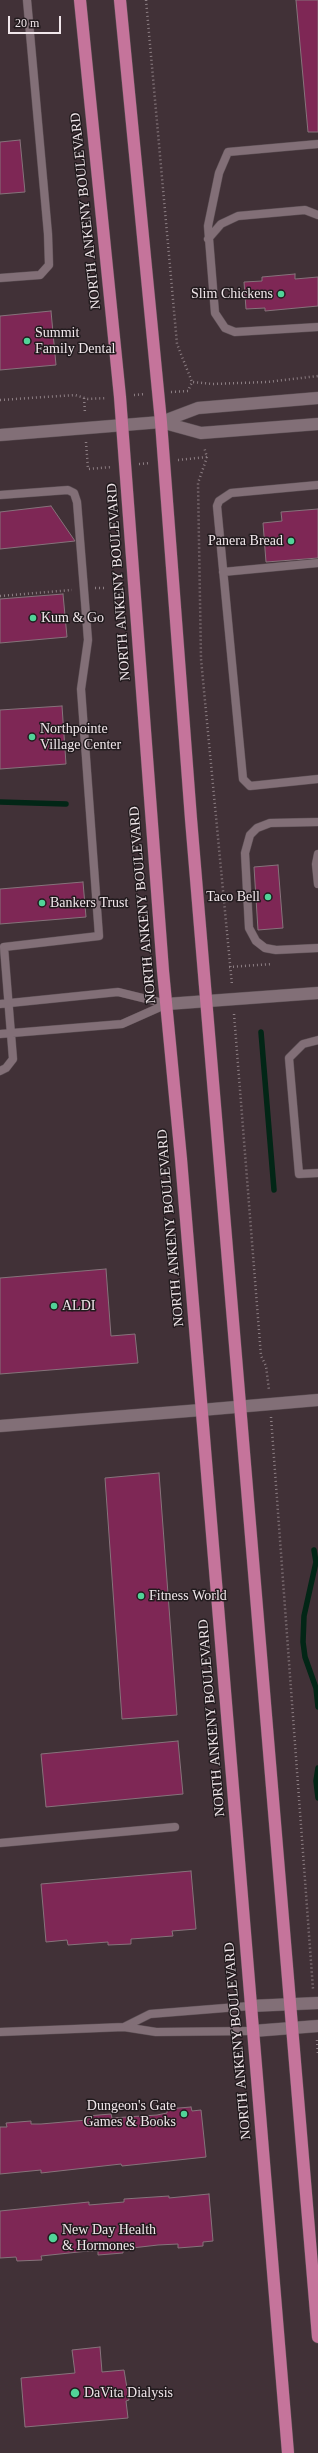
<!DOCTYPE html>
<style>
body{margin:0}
#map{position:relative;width:318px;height:2453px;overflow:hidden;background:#413137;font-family:Georgia,serif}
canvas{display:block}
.scale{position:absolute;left:8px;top:16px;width:53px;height:18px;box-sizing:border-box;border:2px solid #f1e7eb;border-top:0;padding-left:5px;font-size:12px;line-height:14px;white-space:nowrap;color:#f1e7eb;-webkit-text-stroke:3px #221b1e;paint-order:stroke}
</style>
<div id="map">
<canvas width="318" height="2453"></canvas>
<div class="scale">20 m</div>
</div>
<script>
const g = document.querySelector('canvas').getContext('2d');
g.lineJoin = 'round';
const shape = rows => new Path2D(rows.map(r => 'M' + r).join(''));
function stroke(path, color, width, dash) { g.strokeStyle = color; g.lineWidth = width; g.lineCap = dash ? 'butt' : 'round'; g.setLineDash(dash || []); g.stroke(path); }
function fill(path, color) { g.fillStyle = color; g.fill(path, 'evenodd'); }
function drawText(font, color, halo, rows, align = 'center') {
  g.font = font + ' Georgia,serif'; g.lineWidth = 3; g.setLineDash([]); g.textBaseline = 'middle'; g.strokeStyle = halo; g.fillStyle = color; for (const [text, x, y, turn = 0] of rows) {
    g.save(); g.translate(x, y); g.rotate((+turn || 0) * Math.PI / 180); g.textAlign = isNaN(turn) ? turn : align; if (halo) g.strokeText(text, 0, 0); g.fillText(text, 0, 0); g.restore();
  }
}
stroke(shape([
 [0,802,66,804],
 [261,1032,274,1190],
 [314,1550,316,1562,304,1616,303,1642,305,1657,316,1688,318,1707],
 [318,1768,316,1781,318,1798]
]), '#022616', 5.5);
const building = shape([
 [296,0,318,0,318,132,308,132,296,0],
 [20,140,25,192,0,194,0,142,20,140],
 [295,274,295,279,318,277,318,306,265,311,265,308,246,309,244,282,262,281,262,277,295,274],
 [51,311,56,365,0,370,0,316,51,311],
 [51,506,75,541,0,549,0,512,51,506],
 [318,509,318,558,266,562,263,523,282,521,281,512,318,509],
 [63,594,67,637,0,643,0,599,63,594],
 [62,706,66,764,0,769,0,710,62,706],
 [278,865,283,928,258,930,254,867,278,865],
 [83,882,86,917,0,924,0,889,83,882],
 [106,1269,111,1336,135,1334,138,1363,0,1374,0,1278,106,1269],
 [159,1473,177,1715,122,1719,105,1478,159,1473],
 [178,1741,183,1794,46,1807,41,1754,178,1741],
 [191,1871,196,1929,172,1931,173,1936,131,1939,131,1944,108,1945,108,1942,68,1945,67,1940,46,1942,41,1884,191,1871],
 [191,2107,192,2111,201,2110,206,2157,122,2166,121,2164,41,2173,41,2170,0,2174,0,2127,7,2127,6,2123,31,2121,31,2124,41,2124,87,2120,87,2116,111,2114,112,2118,157,2115,167,2113,167,2109,191,2107],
 [209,2194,213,2241,203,2242,203,2246,178,2248,178,2244,158,2245,123,2249,123,2253,98,2255,98,2251,88,2251,41,2256,42,2260,17,2261,16,2257,0,2258,0,2211,89,2202,89,2205,124,2202,124,2199,169,2196,169,2198,209,2194],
 [100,2347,102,2372,124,2370,129,2400,126,2401,128,2418,25,2427,21,2378,75,2373,72,2350,100,2347]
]);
fill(building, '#7e2755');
stroke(building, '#86737b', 1);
const lane = shape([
 [318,144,228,152,219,173,208,226,215,313,225,328,235,332,318,327],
 [208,239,221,224,238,216,305,210,318,215],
 [0,278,40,275,49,265,48,234,27,0],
 [318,485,231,493,219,501,217,506,243,779,250,786,318,779],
 [0,495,68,490,74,493,77,502,88,640,81,689,99,936,4,947,13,1059,6,1068,0,1071],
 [223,572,318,563],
 [318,822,270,823,257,828,250,835,245,853,249,928,256,941,265,948,276,950,318,948],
 [318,854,316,864,318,884],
 [0,1004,118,992,167,1004],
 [0,1034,122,1024,167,1004],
 [318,1040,303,1044,289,1058,299,1174,318,1173],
 [0,1843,175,1827],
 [124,2027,150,2014,250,2006],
 [0,2032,124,2027,156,2032,253,2031]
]);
const street = shape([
 [167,1004,318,993],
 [0,1426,201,1410],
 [250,2006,318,2003],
 [253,2031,318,2026]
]);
const secondary = shape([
 [161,422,201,433,318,424],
 [0,435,161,422,198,408,318,398],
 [201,1410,318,1400]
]);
const primary = shape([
 [80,0,120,397,163,971,181,1159,288,2453],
 [120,0,161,422,191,819,318,2337]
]);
stroke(lane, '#5c4f54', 9);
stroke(street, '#5c4f54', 13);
stroke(secondary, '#5c4f54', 13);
stroke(primary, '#5c4f54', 13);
stroke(shape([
 [146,0,177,344,192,382],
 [171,392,188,391,192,382,213,384,267,382,318,376],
 [134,395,145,394],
 [84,398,85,413],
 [0,400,75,395,88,399,107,398],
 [86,442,88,469,112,467],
 [207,457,198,483,201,659,232,985],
 [178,460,207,457,204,447],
 [139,464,150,463],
 [95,588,105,588],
 [0,596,72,590],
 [229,967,272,964],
 [234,1014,261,1356,266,1366,269,1390],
 [271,1417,313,1989],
 [317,2040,318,2055]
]), '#8d7f84', 2.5, [1, 3]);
stroke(lane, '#826f77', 8);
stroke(street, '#826f77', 12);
stroke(secondary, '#826f77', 12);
stroke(primary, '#c5749b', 12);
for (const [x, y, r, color] of [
 [281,294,4,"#51d398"],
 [27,341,4,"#51d398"],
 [291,541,4,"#51d398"],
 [33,618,4,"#51d398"],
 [32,737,4,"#51d398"],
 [268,897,4,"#51d398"],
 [42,903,4,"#51d398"],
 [54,1306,4,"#51d398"],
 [141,1596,4,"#51d398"],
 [184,2114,4,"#51d398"],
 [53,2238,5,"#51d398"],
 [75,2393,5,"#51d398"]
]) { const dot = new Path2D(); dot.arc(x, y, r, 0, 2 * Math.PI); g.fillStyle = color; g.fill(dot); stroke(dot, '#221b1e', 1.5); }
drawText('14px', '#f1e7eb', '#221b1e', [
 ["NORTH ANKENY BOULEVARD",86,211,-96],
 ["NORTH ANKENY BOULEVARD",119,582,-94],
 ["NORTH ANKENY BOULEVARD",143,905,-95],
 ["NORTH ANKENY BOULEVARD",171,1228,-95],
 ["NORTH ANKENY BOULEVARD",212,1718,-95],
 ["NORTH ANKENY BOULEVARD",238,2041,-95]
]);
drawText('14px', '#f1e7eb', '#221b1e', [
 ["Slim Chickens",273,294,"right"],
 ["Summit",35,333],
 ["Family Dental",35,349],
 ["Panera Bread",283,541,"right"],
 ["Kum & Go",41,618],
 ["Northpointe",40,729],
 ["Village Center",40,745],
 ["Taco Bell",260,897,"right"],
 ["Bankers Trust",50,903],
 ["ALDI",62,1306],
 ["Fitness World",149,1596],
 ["Dungeon's Gate",176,2106,"right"],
 ["Games & Books",176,2122,"right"],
 ["New Day Health",62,2230],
 ["& Hormones",62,2246],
 ["DaVita Dialysis",84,2393]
], 'left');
</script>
